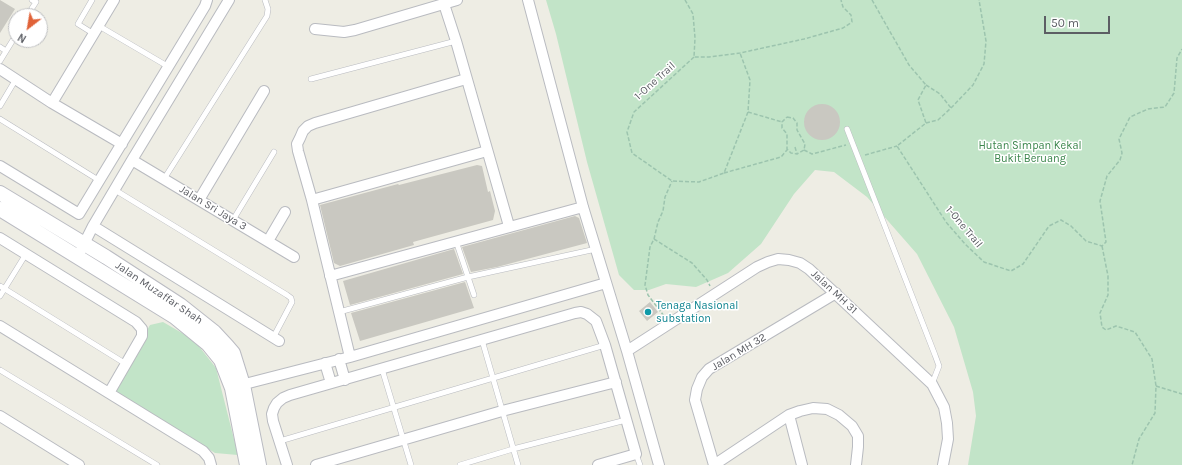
<!DOCTYPE html>
<style>
body{margin:0}
#map{position:relative;width:1182px;height:465px;overflow:hidden;background:#eeede4;font-family:Karla,sans-serif}
canvas{display:block}
.north{position:absolute;left:8px;top:8px;width:40px;height:40px;box-sizing:border-box;background:#fff;border:1px solid #bebfc1;border-radius:50%;rotate:211deg;font-size:11px;font-weight:700;line-height:16px;text-align:center;color:#5c5e64}
.north::after{content:'';display:block;margin:auto;width:14px;height:18px;background:#e06238;clip-path:polygon(50% 0,100% 100%,50% 72%,0 100%)}
.scale{position:absolute;left:1044px;top:16px;width:66px;height:18px;box-sizing:border-box;border:2px solid #5c5e64;border-top:0;padding-left:5px;font-size:12px;line-height:14px;white-space:nowrap;color:#5c5e64;-webkit-text-stroke:3px #fff;paint-order:stroke}
</style>
<div id="map">
<canvas width="1182" height="465"></canvas>
<div class="north">N</div>
<div class="scale">50 m</div>
</div>
<script>
const g = document.querySelector('canvas').getContext('2d');
g.lineJoin = 'round';
function fill(path, color) { g.fillStyle = color; g.fill(path, 'evenodd'); }
const shape = rows => new Path2D(rows.map(r => 'M' + r).join(''));
function stroke(path, color, width, dash) { g.strokeStyle = color; g.lineWidth = width; g.lineCap = dash ? 'butt' : 'round'; g.setLineDash(dash || []); g.stroke(path); }
function drawText(font, color, halo, rows, align = 'center') {
  g.font = font + ' Karla,sans-serif'; g.lineWidth = 3; g.setLineDash([]); g.textBaseline = 'middle'; g.strokeStyle = halo; g.fillStyle = color; for (const [text, x, y, turn = 0] of rows) {
    g.save(); g.translate(x, y); g.rotate((+turn || 0) * Math.PI / 180); g.textAlign = isNaN(turn) ? turn : align; if (halo) g.strokeText(text, 0, 0); g.fillText(text, 0, 0); g.restore();
  }
}
fill(shape([
 [546,0,1182,0,1182,465,968,465,976,416,973,392,954,327,917,254,867,197,834,172,815,170,794,194,761,244,728,273,696,287,666,284,649,290,634,290,619,275,587,162,556,34],
 [163,322,194,340,216,368,238,455,215,453,113,390,150,325]
]), '#c2e4c8');
fill(shape([
 [0,0,15,9,0,33],
 '804 122a18 18 0 1 1 36 0a18 18 0 1 1-36 0Z',
 [477,165,482,166,488,192,490,191,495,211,493,220,413,242,414,245,340,266,334,263,320,205,398,184,399,185],
 [575,216,579,218,587,243,497,267,471,272,462,247],
 [454,249,463,274,350,305,343,281],
 [465,282,474,308,360,341,351,313],
 [650,302,658,312,647,321,639,311]
]), '#c9c8c1');
const service = shape([
 [92,0,78,24,94,34],
 [27,16,36,2,32,0],
 [99,26,169,67],
 [0,47,6,51],
 [0,61,16,35],
 [311,79,456,41],
 [0,106,16,79],
 [0,119,100,181],
 [847,129,935,355,939,366,932,384],
 [164,179,267,16,268,9,265,0],
 [115,190,287,295,291,298,292,302,273,338],
 [233,220,274,152],
 [456,241,474,295],
 [0,286,126,364],
 [0,296,26,254],
 [339,312,468,277,596,249],
 [482,340,518,465],
 [382,369,411,465],
 [0,370,157,465],
 [280,441,605,345],
 [636,454,640,465],
 [460,465,513,449,626,420]
]);
const minor = shape([
 [528,0,583,207,627,351,659,465],
 [444,4,456,41,509,226],
 [315,29,344,32,355,30,457,0],
 [0,69,52,103,122,144],
 [52,103,114,0],
 [132,160,294,257],
 [0,166,79,214,205,6,207,0],
 [199,200,264,91],
 [312,200,487,151],
 [93,226,279,341],
 [0,238,136,322,142,329,142,336,109,393],
 [268,241,285,212],
 [81,250,93,226,132,160,229,0],
 [330,276,583,207],
 [0,326,203,451,209,458,211,465],
 [627,351,757,267,768,262,778,259,789,260,800,263,809,269,932,384,944,407,947,423,948,439,943,465],
 [350,357,312,200,298,151,297,144,300,138,303,131,308,126,315,123,466,79],
 [339,359,345,380],
 [325,363,331,383],
 [237,386,350,357,606,283],
 [789,415,802,465],
 [0,416,79,465],
 [287,465,273,421,272,414,274,408,277,403,283,398,290,395,575,313,581,312,587,314,596,321,605,345,636,454,598,465],
 [316,465,502,411,616,382],
 [714,465,695,400,697,389,702,377,709,369,836,293],
 [714,465,789,415,800,411,813,408,827,409,839,415,852,426,858,436,858,447,856,465]
]);
const secondary = shape([
 [0,193,106,257,180,305,214,332,227,346,233,353,243,385,259,465],
 [0,209,175,317,208,344,221,360,232,388,247,465]
]);
stroke(service, '#b9bbc0', 6);
stroke(minor, '#b9bbc0', 12);
stroke(secondary, '#babbc2', 16);
stroke(shape([
 [685,0,693,14,695,38,694,57,709,57,740,53,804,39,843,28,852,22,851,15,843,7,841,0],
 [872,0,909,65,926,85,918,100,926,123,897,146,946,222,965,244,984,262,1011,271,1023,264,1049,226,1061,220,1071,226,1086,241,1102,246,1106,242,1100,201,1107,176,1120,160,1122,153,1119,139,1130,117,1148,109,1165,107,1174,93,1177,58,1182,49],
 [694,57,634,112,627,132,632,153,672,181,699,182,724,173,748,112,750,80,740,53],
 [926,85,940,94,951,108],
 [748,112,782,122],
 [787,117,793,118,797,123,797,130,805,144,804,150,797,154,791,153,787,149,787,134,782,128,782,122,787,117],
 [926,123,938,120,951,108,973,85,984,64,986,41,979,0],
 [795,147,797,154],
 [804,150,812,154,846,145],
 [865,155,897,146],
 [724,173,781,157,787,150],
 [654,239,692,263,707,280,710,286],
 [1102,246,1108,276,1108,295,1100,313,1102,327,1106,330,1116,326,1135,332,1152,359,1156,386,1155,413,1139,439,1132,465],
 [664,316,648,295,645,285,650,247,654,239,658,222,663,211,665,197,672,181],
 [1156,386,1182,394]
]), '#9cc4ae', 1.5, [4, 2]);
stroke(service, '#fff', 5);
stroke(minor, '#fff', 10);
stroke(secondary, '#fff', 14);
for (const [x, y, r, color] of [
 [648,312,4,"#0f9aa8"]
]) { const dot = new Path2D(); dot.arc(x, y, r, 0, 2 * Math.PI); g.fillStyle = color; g.fill(dot); stroke(dot, '#fff', 1.5); }
drawText('11px', '#5c5e64', '#fff', [
 ["1-One Trail",655,81,-42],
 ["Jalan Sri Jaya 3",213,208,31],
 ["1-One Trail",964,227,50],
 ["Jalan MH 31",834,292,43],
 ["Jalan Muzaffar Shah",159,293,34],
 ["Jalan MH 32",739,352,-31]
]);
drawText('11px', '#3a854b', '#fff', [
 ["Hutan Simpan Kekal",1030,146],
 ["Bukit Beruang",1030,159]
]);
drawText('11px', '#0d838f', '#fff', [
 ["Tenaga Nasional",656,306],
 ["substation",656,319]
], 'left');
</script>
